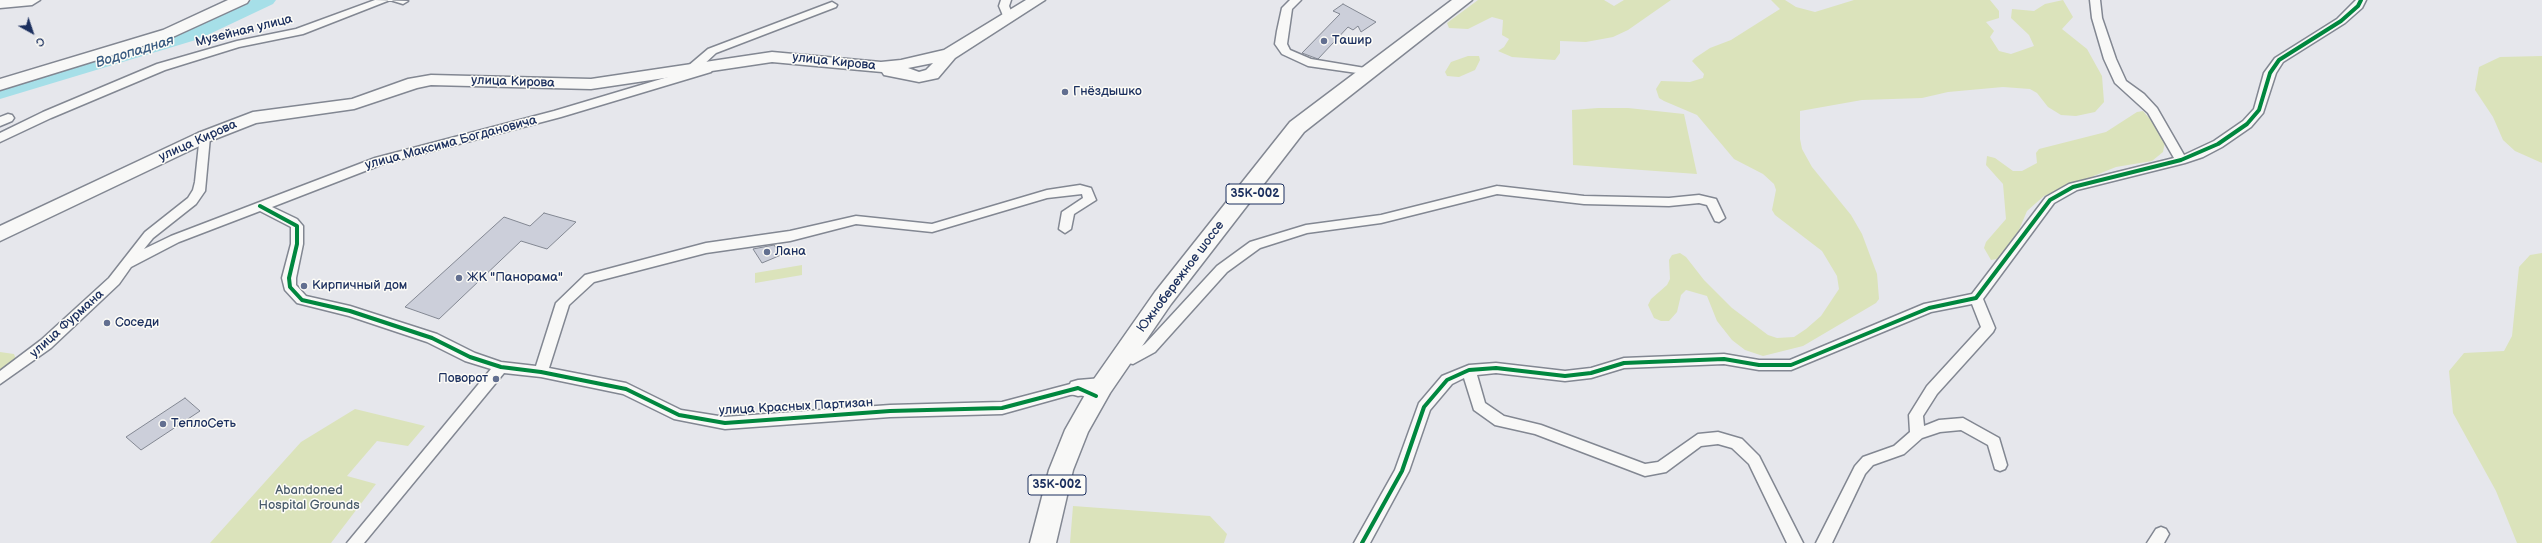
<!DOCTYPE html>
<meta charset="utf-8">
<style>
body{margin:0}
#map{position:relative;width:2542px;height:543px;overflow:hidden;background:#e6e7ec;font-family:"Balsamiq Sans",sans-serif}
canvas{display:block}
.north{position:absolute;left:12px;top:12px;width:40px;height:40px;-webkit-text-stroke:3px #fdfcf7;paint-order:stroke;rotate:140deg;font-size:11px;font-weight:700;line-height:16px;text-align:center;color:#1b2f5e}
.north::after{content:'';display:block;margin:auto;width:14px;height:18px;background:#1b2f5e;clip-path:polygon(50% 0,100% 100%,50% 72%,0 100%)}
</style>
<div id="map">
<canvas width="2542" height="543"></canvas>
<div class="north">С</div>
</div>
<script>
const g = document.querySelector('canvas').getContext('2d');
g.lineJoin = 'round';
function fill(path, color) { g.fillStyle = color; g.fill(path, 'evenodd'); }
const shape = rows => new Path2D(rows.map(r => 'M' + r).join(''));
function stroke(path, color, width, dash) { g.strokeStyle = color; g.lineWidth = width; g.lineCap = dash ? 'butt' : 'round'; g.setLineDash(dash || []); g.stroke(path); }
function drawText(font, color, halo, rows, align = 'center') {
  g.font = font + ' "Balsamiq Sans",sans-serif'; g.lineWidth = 3; g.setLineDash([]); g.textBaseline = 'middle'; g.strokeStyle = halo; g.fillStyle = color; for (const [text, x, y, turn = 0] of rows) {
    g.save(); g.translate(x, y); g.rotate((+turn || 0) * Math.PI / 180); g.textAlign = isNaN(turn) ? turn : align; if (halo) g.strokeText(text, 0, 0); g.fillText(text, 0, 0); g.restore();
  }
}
fill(shape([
 [1478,0,1604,0,1614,6,1624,0,1671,0,1628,30,1613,37,1586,42,1560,41,1560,53,1555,60,1512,57,1498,51,1504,47,1509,39,1502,35,1503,20,1492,17,1468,29,1449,28,1447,23],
 [1771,0,1785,0,1796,7,1815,12,1854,0,1990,0,1999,11,1999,18,1986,22,1994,31,1990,37,1999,51,2011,54,2034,46,2029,35,2011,18,2012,9,2034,11,2045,4,2063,0,2073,17,2062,29,2087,49,2102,76,2104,102,2095,112,2076,116,2061,115,2048,107,2037,93,2030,89,2003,87,1948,92,1922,98,1862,100,1800,111,1800,139,1802,149,1812,167,1851,215,1862,234,1877,274,1879,299,1876,303,1803,346,1763,356,1745,350,1732,340,1717,321,1707,296,1686,290,1681,295,1677,312,1669,321,1661,321,1654,318,1648,305,1651,299,1667,285,1670,279,1669,260,1672,255,1680,253,1686,257,1704,280,1732,308,1768,335,1777,338,1794,337,1806,329,1821,316,1839,289,1837,276,1822,251,1775,215,1772,210,1776,190,1774,184,1763,174,1734,159,1697,115,1664,101,1659,98,1656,89,1661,81,1690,82,1703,78,1704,74,1692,61,1695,58,1710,48,1731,40,1780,9],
 [1468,56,1479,56,1480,60,1475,70,1459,77,1447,76,1445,72,1451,62],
 [2542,56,2542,163,2515,151,2503,140,2493,117,2475,90,2479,67,2500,57],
 [1598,108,1628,108,1684,114,1697,174,1573,165,1572,110],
 [2143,111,2166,137,2163,152,2152,161,2116,167,2044,196,2027,211,2019,230,2001,255,1997,259,1991,260,1984,248,1986,242,2006,219,2003,184,1986,165,1987,156,1995,158,2013,171,2022,171,2037,163,2036,153,2039,149,2106,132,2137,112],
 [2542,253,2542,543,2517,543,2496,491,2453,413,2449,371,2464,353,2504,351,2512,336,2519,267,2530,255],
 [802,265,802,275,755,283,755,273],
 [0,352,14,354,17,363,0,375],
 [355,409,425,426,408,446,377,441,347,476,376,484,331,543,210,543,301,442],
 [1073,506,1210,516,1227,534,1224,543,1070,543]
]), '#dbe3bb');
fill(shape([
 [252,0,276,0,273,4,199,39,0,99,0,87,185,31,252,0]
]), '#a6dfe8');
const building = shape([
 [1343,4,1376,22,1361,32,1358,26,1353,30,1348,27,1318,59,1302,53,1340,14,1333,11,1343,4],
 [544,213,576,222,547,249,521,241,439,319,405,307,504,217,530,226,544,213],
 [774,245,781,255,762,263,753,249,774,245],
 [185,398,200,411,141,450,126,437,185,398]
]);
fill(building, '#cccfda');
stroke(building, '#828792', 1);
const street = shape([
 [375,0,408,1,403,4,390,0,303,34,239,47,165,70,51,118,0,142,0,133,43,112,157,64,237,41,296,29,375,0],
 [1001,0,1011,0,1009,6,1014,18,1013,20,1005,20,1004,18,999,6,1001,0],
 [1290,0,1301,0,1292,9,1287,44,1290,50,1311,59,1371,69,1373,72,1371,75,1308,66,1282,54,1275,44,1277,31,1282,8,1290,0],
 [2090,0,2100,0,2102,18,2116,59,2126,81,2144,94,2157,108,2184,155,2214,141,2243,121,2254,109,2264,73,2275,58,2337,19,2356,0,2366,0,2362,8,2345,23,2283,62,2276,73,2263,113,2251,127,2222,147,2203,157,2185,163,2077,190,2054,203,1983,299,1995,328,1993,332,1937,394,1923,416,1924,426,1939,420,1963,418,1999,438,2007,465,2005,469,2000,471,1995,469,1988,445,1961,430,1940,432,1922,438,1904,454,1873,465,1865,474,1832,543,1816,543,1855,466,1863,457,1894,446,1910,432,1909,415,1927,386,1981,327,1972,304,1931,312,1791,370,1759,370,1724,364,1624,368,1591,378,1565,381,1496,373,1477,375,1485,403,1504,416,1541,425,1645,464,1658,462,1698,434,1718,432,1742,439,1759,456,1803,543,1787,543,1749,464,1732,448,1718,444,1701,446,1666,472,1645,476,1535,434,1495,425,1474,410,1464,378,1452,384,1430,410,1409,471,1370,543,1354,543,1395,470,1419,403,1442,376,1469,365,1496,363,1565,371,1591,368,1624,358,1724,354,1759,360,1790,360,1924,304,1972,294,2046,197,2069,184,2174,158,2148,113,2115,83,2104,59,2092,18,2090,0],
 [832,2,837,5,836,7,716,53,701,67,711,66,713,69,711,72,561,117,383,164,272,207,297,219,303,226,303,244,296,278,296,285,306,296,350,306,437,334,475,353,501,362,536,366,556,303,585,275,706,243,790,231,856,216,932,224,1047,190,1080,185,1091,188,1096,200,1074,214,1071,229,1065,233,1059,229,1062,212,1083,198,1082,194,1047,198,932,232,856,224,790,241,706,253,594,282,569,305,549,368,626,383,681,410,725,417,890,405,1002,402,1078,382,1091,387,1093,391,1091,395,1086,397,1078,394,1070,395,1002,414,890,417,725,429,674,419,623,394,541,377,504,373,364,543,347,543,491,369,465,361,427,342,349,316,297,303,285,290,282,278,291,244,291,227,260,211,179,242,131,267,119,284,51,348,0,384,0,371,41,340,109,278,145,232,188,198,193,190,195,182,200,134,208,134,210,137,205,191,196,204,153,238,144,249,171,236,375,158,554,111,688,71,688,66,708,49,832,2],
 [8,114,12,115,14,118,12,121,0,126,0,117,8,114],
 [1497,186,1584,196,1669,198,1699,195,1716,199,1725,218,1719,222,1715,221,1707,205,1699,203,1669,206,1584,204,1497,194,1381,223,1307,233,1260,248,1227,272,1155,352,1133,364,1128,363,1126,359,1128,355,1145,344,1217,266,1250,242,1306,225,1381,215,1497,186],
 [2161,527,2166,529,2169,534,2164,543,2147,543,2156,529,2161,527]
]);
const secondary = shape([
 [0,0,40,0,32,5,0,8,0,0],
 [228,0,249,0,247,3,175,36,0,90,0,79,163,30,228,0],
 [1026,0,1045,0,955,58,938,78,919,82,884,75,882,72,772,62,591,89,431,85,417,88,354,109,256,123,210,141,0,241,0,226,198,133,253,112,352,99,408,79,431,75,591,79,772,52,881,62,901,60,944,50,1026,0],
 [933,63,926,70,919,72,908,68,933,63],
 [1102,378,1109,380,1112,386,1109,392,1078,396,1071,394,1068,388,1071,382,1078,380,1102,378]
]);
const highway = shape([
 [1452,0,1472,0,1304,132,1171,304,1110,393,1088,432,1073,470,1056,543,1030,543,1049,470,1065,430,1094,379,1155,292,1290,122,1452,0]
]);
stroke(street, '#828792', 3);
stroke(secondary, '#828792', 3);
stroke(highway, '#828792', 3);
fill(street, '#f8f8f7');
fill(secondary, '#f8f8f7');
fill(highway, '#f8f8f7');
stroke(shape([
 [260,206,297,226,297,244,289,278,290,287,302,300,350,311,432,338,470,357,501,367,541,372,626,389,679,415,725,423,890,411,1002,408,1078,388,1096,396],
 [1362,543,1402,471,1424,407,1447,380,1469,370,1496,368,1565,376,1591,373,1624,363,1724,359,1759,365,1791,365,1929,308,1976,298,2050,200,2073,187,2181,160,2218,144,2247,124,2259,110,2270,73,2279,60,2341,21,2358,6,2361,0]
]), '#00873e', 4);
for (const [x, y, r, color] of [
 [1324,41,4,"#626f90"],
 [1065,92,4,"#626f90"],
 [767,252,4,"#626f90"],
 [459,278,4,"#626f90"],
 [304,286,4,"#626f90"],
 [107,323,4,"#626f90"],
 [496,379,4,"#626f90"],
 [163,424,4,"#626f90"]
]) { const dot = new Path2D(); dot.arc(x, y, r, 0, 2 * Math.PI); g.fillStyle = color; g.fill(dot); stroke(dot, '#fdfcf7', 1.5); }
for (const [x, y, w] of [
 [1255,194,58],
 [1057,485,58]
]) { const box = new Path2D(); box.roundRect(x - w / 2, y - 10, w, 20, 3); g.fillStyle = '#fdfcf7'; g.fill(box); stroke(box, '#1b2f5e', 1); }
drawText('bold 12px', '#1b2f5e', null, [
 ["35К-002",1255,194],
 ["35К-002",1057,485]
]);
drawText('13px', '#1b2f5e', '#fdfcf7', [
 ["Музейная улица",244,31,-14],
 ["улица Кирова",834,62,6],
 ["улица Кирова",513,82,2],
 ["улица Кирова",198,141,-24],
 ["улица Максима Богдановича",451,143,-15],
 ["Южнобережное шоссе",1181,277,-53],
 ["улица Фурмана",67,324,-42],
 ["улица Красных Партизан",796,407,-3]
]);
drawText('13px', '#1b2f5e', '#fdfcf7', [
 ["Ташир",1332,41],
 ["Гнёздышко",1073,92],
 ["Лана",775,252],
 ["ЖК \"Панорама\"",467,278],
 ["Кирпичный дом",312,286],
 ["Соседи",115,323],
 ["Поворот",488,379,"right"],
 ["ТеплоСеть",171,424]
], 'left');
drawText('13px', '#495b6b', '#fdfcf7', [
 ["Abandoned",309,491],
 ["Hospital Grounds",309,506]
]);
drawText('italic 14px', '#375a80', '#fdfcf7', [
 ["Водопадная",135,52,-17]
]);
</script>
